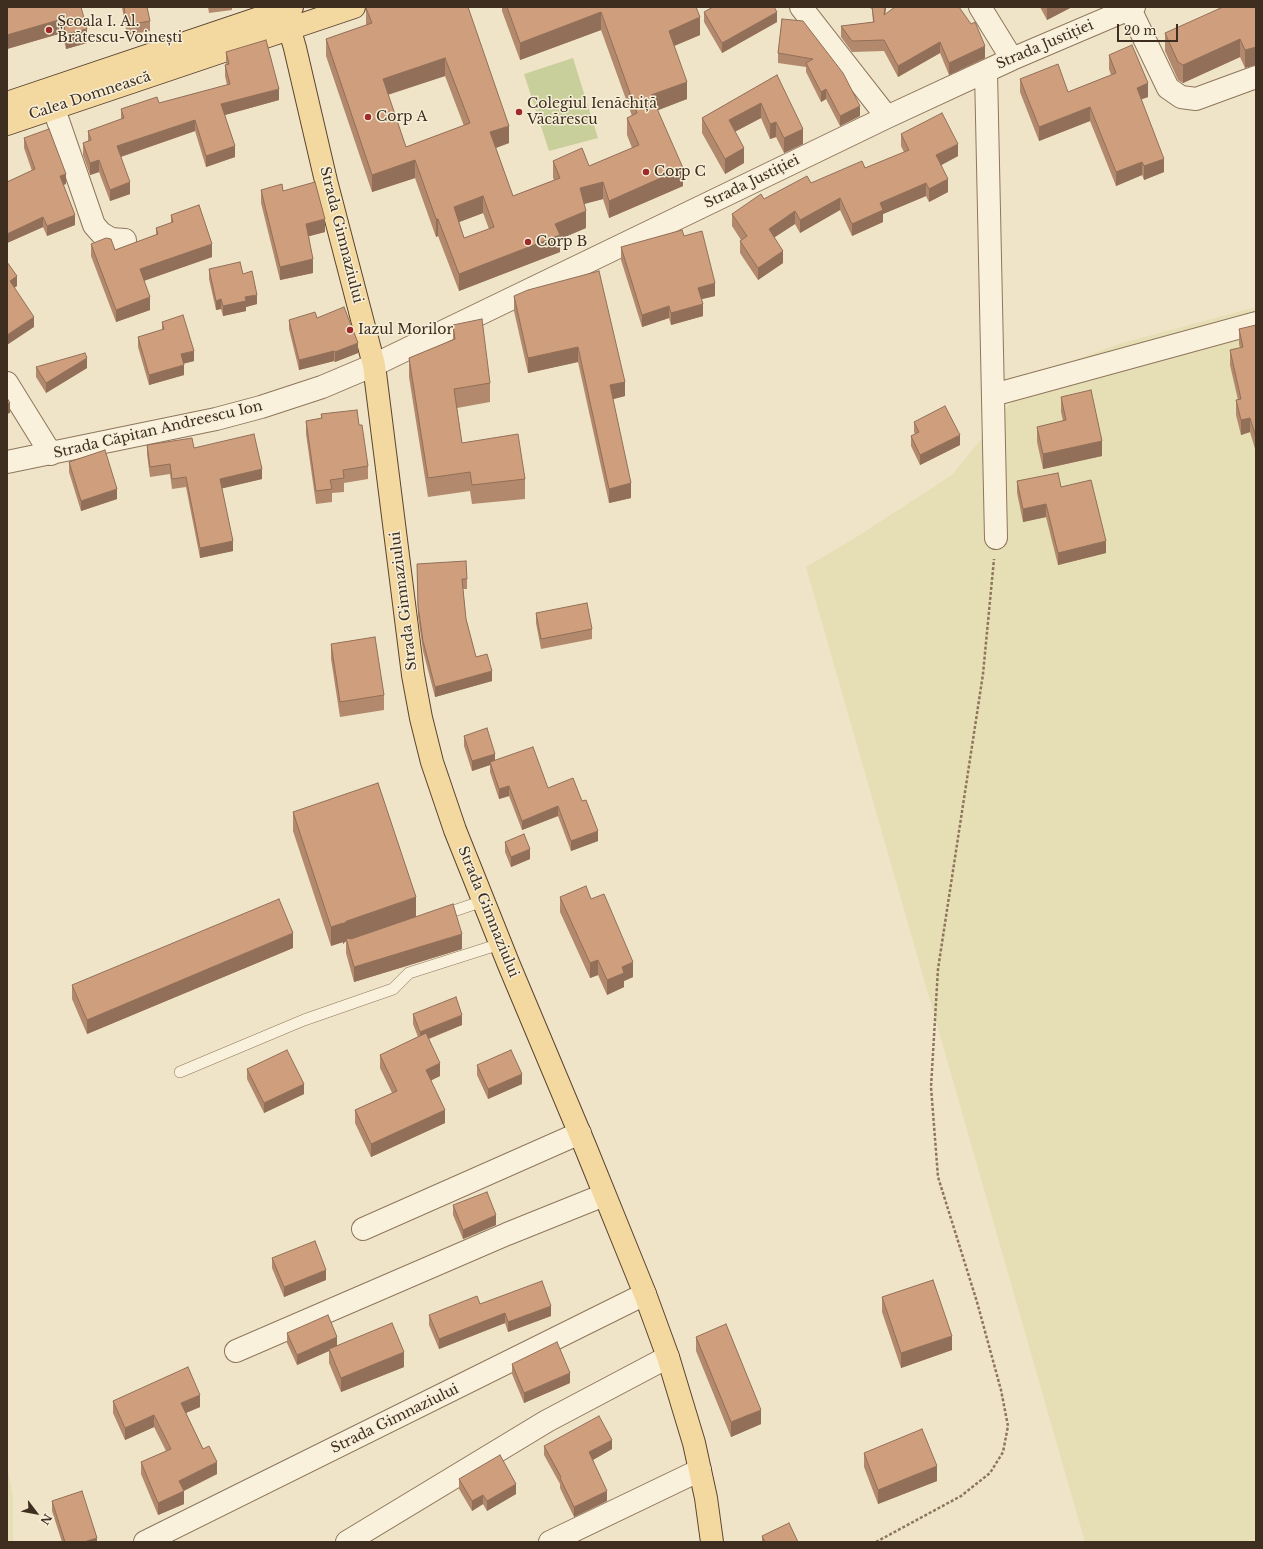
<!DOCTYPE html>
<meta charset="utf-8">
<style>
body{margin:0}
#map{position:relative;width:1263px;height:1549px;overflow:hidden;background:#f0e4c8;font-family:"Libre Baskerville",serif}
canvas{display:block}
.frame{position:absolute;inset:0;border:8px solid #3d2e20;pointer-events:none}
.north{position:absolute;left:16px;top:1493px;width:40px;height:40px;-webkit-text-stroke:3px #f7eed8;paint-order:stroke;rotate:122deg;font-size:11px;font-weight:700;line-height:16px;text-align:center;color:#3d2e20}
.north::after{content:'';display:block;margin:auto;width:14px;height:18px;background:#3d2e20;clip-path:polygon(50% 0,100% 100%,50% 72%,0 100%)}
.scale{position:absolute;left:1117px;top:24px;width:61px;height:18px;box-sizing:border-box;border:2px solid #3d2e20;border-top:0;padding-left:5px;font-size:12px;line-height:14px;white-space:nowrap;color:#3d2e20;-webkit-text-stroke:3px #f7eed8;paint-order:stroke}
</style>
<div id="map">
<canvas width="1263" height="1549"></canvas>
<div class="frame"></div>
<div class="north">N</div>
<div class="scale">20 m</div>
</div>
<script>
const g = document.querySelector('canvas').getContext('2d');
g.lineJoin = 'round';
function fill(path, color) { g.fillStyle = color; g.fill(path, 'evenodd'); }
const shape = rows => new Path2D(rows.map(r => 'M' + r).join(''));
function stroke(path, color, width, dash) { g.strokeStyle = color; g.lineWidth = width; g.lineCap = dash ? 'butt' : 'round'; g.setLineDash(dash || []); g.stroke(path); }
function drawText(font, color, halo, rows, align = 'center') {
  g.font = font + ' "Libre Baskerville",serif'; g.lineWidth = 3; g.setLineDash([]); g.textBaseline = 'middle'; g.strokeStyle = halo; g.fillStyle = color; for (const [text, x, y, turn = 0] of rows) {
    g.save(); g.translate(x, y); g.rotate((+turn || 0) * Math.PI / 180); g.textAlign = isNaN(turn) ? turn : align; if (halo) g.strokeText(text, 0, 0); g.fillText(text, 0, 0); g.restore();
  }
}
fill(shape([
 [1256,307,1256,1542,1085,1542,806,567,855,538,952,475,1033,375,1122,343],
 [7,1465,13,1497,13,1542,7,1542]
]), '#e6deb5');
fill(shape([
 [573,58,598,138,549,151,524,74]
]), '#c9cf9b');
const lane = shape([
 [442,915,483,901],
 [180,1072,304,1020,393,989,409,973,500,944]
]);
const street = shape([
 [801,7,887,117],
 [980,7,1012,59],
 [1130,9,1168,88,1181,97,1196,99,1256,77],
 [986,71,996,538],
 [54,109,94,225,101,233,111,239,125,240],
 [7,383,51,454],
 [993,395,1256,323],
 [7,462,216,419,261,407,322,387,374,365,887,117,1012,59,1134,7],
 [363,1229,580,1133],
 [236,1351,507,1234,604,1195],
 [145,1542,645,1294],
 [347,1542,547,1421,668,1357],
 [550,1542,700,1470]
]);
const primary = shape([
 [284,10,295,48,326,181,374,365,413,675,421,718,432,762,455,830,509,965,585,1146,645,1294,668,1357,694,1443,706,1498,712,1542],
 [7,103,292,7],
 [7,124,354,7]
]);
stroke(lane, '#8d765c', 12);
stroke(street, '#8d765c', 24);
stroke(primary, '#5b4430', 24);
stroke(shape([
 [876,1542,961,1496,990,1473,1003,1452,1008,1426,1001,1390,977,1302,938,1177,931,1087,938,969,983,674,994,559]
]), '#8d765c', 2.5, [3, 2]);
stroke(lane, '#faf1dc', 11);
stroke(street, '#faf1dc', 22);
stroke(primary, '#f3d9a0', 22);
fill(shape([
 [7,7,81,7,87,43,66,49,62,33,7,49],
 [122,7,147,7,150,21,150,31,127,35],
 [208,7,232,7,232,10,209,13],
 [468,7,509,143,496,148,513,196,554,180,553,178,553,161,589,166,632,148,627,135,627,118,632,116,601,30,520,60,502,11,502,7,696,7,700,35,674,46,687,99,657,110,683,186,609,218,603,199,584,204,586,228,560,239,560,252,459,291,438,236,436,237,415,178,372,192,326,56,326,39,366,25,366,8],
 [445,76,464,126,406,147,388,95],
 [483,213,489,229,464,238,459,222],
 [868,7,886,7,885,14,985,58,949,75,940,53,898,77,884,51,852,52,841,37,841,26,873,22,872,9],
 [1040,7,1072,7,1047,20],
 [1256,7,1245,68,1240,57,1183,83,1178,80,1165,51,1165,33],
 [704,12,777,22,722,53,704,22],
 [782,19,860,116,840,126,826,99,821,102,806,72,806,67,778,63,778,53],
 [226,52,279,100,225,115,235,157,206,167,195,131,121,157,130,194,110,201,99,172,90,175,83,155,83,143,88,141,88,131,121,119,121,109,159,103,227,85,225,76,225,65,226,64],
 [1109,55,1148,97,1141,99,1164,172,1144,180,1142,175,1116,186,1090,121,1039,141,1020,92,1020,79,1068,92,1111,75,1109,69],
 [777,75,803,144,784,153,776,137,770,139,761,118,735,131,744,163,725,174,702,133,702,118],
 [901,134,958,156,941,165,948,192,929,202,926,196,883,214,883,222,852,236,840,210,800,233,795,224,774,237,783,263,758,280,740,253,740,241,741,240,732,226,732,214,764,199,811,183,865,168,904,152,901,146],
 [24,138,66,184,63,185,75,225,47,236,43,227,7,243,7,182,32,171,24,148],
 [261,190,283,191,325,232,309,236,313,273,280,280,261,203],
 [171,215,212,257,144,281,150,310,116,322,91,256,91,244,115,250,156,235,156,228,171,223],
 [684,236,715,296,702,299,703,316,671,325,669,318,642,327,621,260,621,247],
 [209,269,243,274,257,304,246,307,246,311,223,316,221,309,216,310,209,279],
 [514,296,625,382,625,396,613,399,631,498,609,503,578,362,528,373,514,311],
 [317,318,358,353,335,362,334,361,299,370,289,329,289,320],
 [162,322,194,361,183,364,184,375,149,385,138,347,138,337,162,330],
 [453,325,490,383,490,402,457,408,462,443,525,479,525,499,472,504,470,491,428,497,409,377,409,358,453,340],
 [1256,325,1256,452,1250,432,1241,435,1236,415,1236,400,1238,400,1230,365,1230,350,1240,348,1239,344,1239,329],
 [36,367,87,368,46,393,36,377],
 [1061,397,1102,456,1043,469,1037,442,1037,427,1063,421,1061,412],
 [321,414,359,425,368,466,368,479,344,483,344,492,332,493,332,502,316,504,306,434,306,421,321,418],
 [914,422,960,445,920,465,911,446,911,436,915,434,914,432],
 [147,445,194,448,262,479,222,488,233,551,200,558,186,487,172,489,170,474,150,477,147,454],
 [69,462,117,499,81,511,69,472],
 [1017,481,1061,487,1106,553,1058,565,1046,517,1023,522,1017,493],
 [417,573,467,579,467,589,463,589,466,619,476,657,492,681,435,697,423,651,418,616],
 [536,613,592,629,592,639,541,649,536,623],
 [331,644,384,695,384,710,340,717,331,659],
 [464,736,495,760,548,788,598,841,571,851,558,816,522,830,509,796,499,799,490,772,490,765,472,771,464,746],
 [293,812,416,917,462,949,354,982,346,953,346,941,343,944,343,942,331,946,293,831],
 [505,842,530,859,511,867,505,852],
 [560,897,591,899,633,977,624,981,624,987,607,995,598,975,590,978,560,912],
 [293,948,87,1034,72,999,72,985],
 [413,1014,462,1025,429,1039,440,1076,431,1080,445,1123,371,1157,355,1123,355,1110,392,1093,380,1068,380,1055,418,1037,413,1024],
 [477,1065,522,1084,488,1099,477,1075],
 [247,1069,304,1094,264,1113,247,1079],
 [453,1205,496,1225,463,1239,453,1215],
 [272,1258,326,1280,284,1297,272,1268],
 [882,1297,952,1350,901,1368,882,1312],
 [480,1304,551,1316,508,1332,505,1323,439,1349,429,1325,429,1315],
 [287,1333,337,1345,404,1367,341,1392,329,1363,329,1351,297,1365,287,1343],
 [696,1337,761,1424,731,1437,696,1351],
 [512,1364,570,1383,524,1403,512,1374],
 [113,1401,200,1407,186,1413,203,1449,217,1474,184,1491,184,1504,158,1515,141,1474,141,1462,166,1451,154,1427,125,1440,113,1413],
 [544,1446,612,1449,593,1460,607,1501,574,1517,560,1488,560,1484,544,1455],
 [864,1453,937,1481,878,1504,864,1467],
 [459,1479,516,1494,487,1511,483,1504,472,1511,459,1489],
 [52,1501,97,1542,62,1542,52,1511],
 [762,1536,798,1542,762,1542]
]), '#b2896c');
fill(shape([
 [885,7,886,7,884,26,884,15],
 [1049,7,1072,7,1047,20,1047,8],
 [601,12,601,30,520,60,520,43],
 [777,12,777,22,722,53,722,43],
 [700,17,700,35,669,48,669,31],
 [62,19,62,33,7,49,7,35],
 [87,29,87,43,66,49,66,34],
 [1240,39,1240,57,1183,83,1183,65],
 [940,42,940,53,898,77,898,66],
 [985,46,985,58,949,75,949,63],
 [1256,47,1256,65,1245,68,1245,50],
 [445,58,445,76,383,96,383,79],
 [687,82,687,99,651,113,651,95],
 [1148,83,1148,97,1137,101,1137,88],
 [279,89,279,100,221,116,221,104],
 [826,89,826,99,821,102,821,92],
 [761,103,761,118,729,135,729,120],
 [860,106,860,116,840,126,840,116],
 [1090,107,1090,121,1039,141,1039,127],
 [195,120,195,131,117,158,117,146],
 [776,122,776,137,770,139,770,124],
 [509,126,509,143,490,150,490,132],
 [803,129,803,144,784,153,784,138],
 [958,144,958,156,936,168,936,155],
 [235,146,235,157,206,167,206,156],
 [744,148,744,163,725,174,725,159],
 [1164,159,1164,172,1144,180,1144,166],
 [99,160,99,172,90,175,90,163],
 [415,160,415,178,372,192,372,175],
 [1142,162,1142,175,1116,186,1116,172],
 [683,168,683,186,609,218,609,201],
 [66,174,66,184,60,186,60,176],
 [948,179,948,192,929,202,929,189],
 [130,182,130,194,110,201,110,190],
 [603,182,603,199,580,205,580,188],
 [926,183,926,196,883,214,883,222,852,236,852,224,880,203],
 [483,196,483,213,454,224,454,207],
 [840,198,840,210,800,233,800,220],
 [586,211,586,228,560,239,560,252,459,291,459,274,555,224],
 [795,211,795,224,769,241,769,229],
 [75,215,75,225,47,236,47,226],
 [43,217,43,227,7,243,7,234],
 [325,219,325,232,306,237,306,224],
 [436,219,438,219,438,236,436,237],
 [212,244,212,257,140,282,140,269],
 [783,251,783,263,758,280,758,268],
 [313,259,313,273,280,280,280,267],
 [17,276,17,286,10,291,10,281],
 [715,283,715,296,698,300,698,288],
 [257,295,257,304,246,307,246,311,223,316,223,306,245,297],
 [150,297,150,310,116,322,116,310],
 [221,299,221,309,216,310,216,301],
 [703,304,703,316,671,325,671,313],
 [669,306,669,318,642,327,642,315],
 [34,317,34,327,7,345,7,335],
 [358,343,358,353,335,362,335,352],
 [578,347,578,362,528,373,528,358],
 [194,351,194,361,181,364,181,354],
 [334,351,334,361,299,370,299,360],
 [87,358,87,368,46,393,46,383],
 [184,365,184,375,149,385,149,375],
 [625,382,625,396,610,400,610,385],
 [10,403,10,413,7,414,7,404],
 [1250,418,1250,432,1241,435,1241,420],
 [960,435,960,445,920,465,920,455],
 [1102,441,1102,456,1043,469,1043,454],
 [262,469,262,479,220,489,220,479],
 [631,483,631,498,609,503,609,489],
 [117,489,117,499,81,511,81,501],
 [1046,504,1046,517,1023,522,1023,509],
 [8,529,8,539,7,540,7,530],
 [233,541,233,551,200,558,200,548],
 [1106,541,1106,553,1058,565,1058,553],
 [492,671,492,681,435,697,435,687],
 [495,754,495,764,490,762,490,765,472,771,472,761],
 [509,786,509,796,499,799,499,789],
 [558,806,558,816,522,830,522,821],
 [598,831,598,841,571,851,571,841],
 [530,849,530,859,511,867,511,857],
 [416,897,416,917,346,941,346,938,346,941,343,944,343,924,347,921],
 [343,923,343,942,331,946,331,927],
 [293,933,293,948,87,1034,87,1020],
 [462,934,462,949,354,982,354,967],
 [598,960,598,975,590,978,590,963],
 [633,962,633,977,624,981,624,987,607,995,607,980,622,967],
 [462,1015,462,1025,420,1042,420,1032],
 [440,1063,440,1076,426,1083,426,1070],
 [522,1074,522,1084,488,1099,488,1089],
 [304,1084,304,1094,264,1113,264,1103],
 [445,1110,445,1123,371,1157,371,1144],
 [496,1215,496,1225,463,1239,463,1230],
 [326,1270,326,1280,284,1297,284,1287],
 [551,1306,551,1316,508,1332,508,1322],
 [505,1313,505,1323,439,1349,439,1339],
 [952,1336,952,1350,901,1368,901,1353],
 [337,1337,337,1347,329,1349,329,1351,297,1365,297,1355],
 [404,1352,404,1367,341,1392,341,1378],
 [570,1373,570,1383,524,1403,524,1393],
 [200,1395,200,1407,181,1415,181,1403],
 [761,1410,761,1424,731,1437,731,1422],
 [154,1415,154,1427,125,1440,125,1428],
 [612,1440,612,1449,589,1462,589,1452],
 [217,1462,217,1474,179,1493,179,1481],
 [937,1466,937,1481,878,1504,878,1490],
 [516,1484,516,1494,487,1511,487,1501],
 [184,1491,184,1504,158,1515,158,1503],
 [607,1491,607,1501,574,1517,574,1507],
 [483,1495,483,1504,472,1511,472,1501],
 [97,1538,97,1542,84,1542]
]), '#916f58');
const building = shape([
 [7,7,81,7,87,29,66,34,62,19,7,35,7,7],
 [124,7,147,7,150,21,127,25,124,7],
 [368,7,468,7,509,126,490,132,513,196,560,178,553,161,582,148,589,166,639,145,627,118,637,113,601,12,520,43,507,7,696,7,700,17,669,31,687,82,651,95,683,168,609,201,603,182,580,188,586,211,555,224,560,235,459,274,438,219,436,219,415,160,372,175,326,39,372,23,366,8,368,7],
 [445,58,470,123,406,147,383,79,445,58],
 [483,196,494,227,464,238,454,207,483,196],
 [713,7,774,7,777,12,722,43,704,12,713,7],
 [872,7,885,7,884,15,895,7,959,7,971,24,975,22,985,46,949,63,940,42,898,66,884,40,852,41,841,26,874,22,872,7],
 [1223,7,1256,7,1256,47,1245,50,1240,39,1183,65,1178,62,1165,33,1223,7],
 [782,19,803,21,843,73,860,106,840,116,826,89,821,92,806,63,813,59,778,53,782,19],
 [266,40,279,89,221,104,235,146,206,156,195,120,117,146,130,182,110,190,99,160,90,163,83,143,91,140,88,131,124,118,121,109,157,97,159,103,230,84,225,65,229,64,226,52,266,40],
 [1132,45,1148,83,1137,88,1164,159,1144,166,1142,162,1116,172,1090,107,1039,127,1020,79,1058,64,1068,92,1116,73,1109,55,1132,45],
 [777,75,803,129,784,138,776,122,770,124,761,103,729,120,744,148,725,159,702,118,777,75],
 [942,113,958,144,936,155,948,179,929,189,926,183,880,203,883,210,852,224,840,198,800,220,795,211,769,229,783,251,758,268,740,241,747,236,732,214,761,194,764,199,807,176,811,183,862,161,865,168,909,150,901,134,942,113],
 [49,129,66,174,60,176,75,215,47,226,43,217,7,234,7,182,35,169,24,138,49,129],
 [315,182,325,219,306,224,313,259,280,267,261,190,282,184,283,191,315,182],
 [199,205,212,244,140,269,150,297,116,310,91,244,106,238,111,239,115,250,158,234,156,228,173,222,171,215,199,205],
 [682,230,684,236,702,231,715,283,698,288,703,304,671,313,669,306,642,315,621,247,682,230],
 [7,262,17,276,10,281,34,317,7,335,7,262],
 [240,262,243,274,252,271,257,295,245,297,246,301,223,306,221,299,216,301,209,269,240,262],
 [599,271,625,382,610,385,631,483,609,489,578,347,528,358,514,296,528,290,599,271],
 [344,307,358,343,335,352,334,351,299,360,289,320,315,312,317,318,344,307],
 [183,315,194,351,181,354,184,365,149,375,138,337,164,329,162,322,183,315],
 [482,319,490,383,454,389,462,443,518,434,525,479,472,485,470,472,428,478,409,358,455,339,453,325,482,319],
 [1256,325,1256,437,1250,418,1241,420,1236,400,1241,399,1230,350,1243,347,1239,329,1256,325],
 [85,353,87,358,46,383,36,367,85,353],
 [1091,390,1102,441,1043,454,1037,427,1066,420,1061,397,1091,390],
 [7,398,10,403,7,404,7,398],
 [945,406,960,435,920,455,911,436,919,432,914,422,945,406],
 [357,410,359,425,362,425,368,466,343,470,344,478,330,480,332,489,316,491,306,421,322,418,321,414,357,410],
 [254,434,262,469,220,479,233,541,200,548,186,477,172,479,170,464,150,467,147,445,192,438,194,448,254,434],
 [105,450,117,489,81,501,69,462,105,450],
 [1058,473,1061,487,1091,480,1106,541,1058,553,1046,504,1023,509,1017,481,1058,473],
 [466,561,467,579,462,579,466,619,476,657,487,654,492,671,435,687,423,641,418,606,417,564,466,561],
 [587,603,592,629,541,639,536,613,587,603],
 [375,637,384,695,340,702,331,644,375,637],
 [487,728,495,754,472,761,464,736,487,728],
 [533,747,548,788,573,778,582,801,586,800,598,831,571,841,558,806,522,821,509,786,499,789,490,762,533,747],
 [378,783,416,897,347,921,343,924,343,923,331,927,293,812,378,783],
 [524,834,530,849,511,857,505,842,524,834],
 [586,886,591,899,604,894,633,962,622,967,624,973,607,980,598,960,590,963,560,897,586,886],
 [279,899,293,933,87,1020,72,985,279,899],
 [453,904,462,934,354,967,346,938,351,939,453,904],
 [456,997,462,1015,420,1032,413,1014,456,997],
 [426,1033,440,1063,426,1070,445,1110,371,1144,355,1110,397,1091,380,1055,426,1033],
 [287,1050,304,1084,264,1103,247,1069,287,1050],
 [511,1050,522,1074,488,1089,477,1065,511,1050],
 [487,1192,496,1215,463,1230,453,1205,487,1192],
 [315,1241,326,1270,284,1287,272,1258,315,1241],
 [933,1280,952,1336,901,1353,882,1297,933,1280],
 [542,1281,551,1306,508,1322,505,1313,439,1339,429,1315,477,1296,480,1304,542,1281],
 [328,1315,337,1337,297,1355,287,1333,328,1315],
 [392,1323,404,1352,341,1378,329,1349,392,1323],
 [726,1324,761,1410,731,1422,696,1337,726,1324],
 [557,1342,570,1373,524,1393,512,1364,557,1342],
 [188,1367,200,1395,181,1403,203,1449,209,1446,217,1462,179,1481,184,1491,158,1503,141,1462,171,1449,154,1415,125,1428,113,1401,188,1367],
 [599,1416,612,1440,589,1452,607,1491,574,1507,560,1478,561,1477,544,1446,599,1416],
 [922,1429,937,1466,878,1490,864,1453,922,1429],
 [500,1455,516,1484,487,1501,483,1495,472,1501,459,1479,500,1455],
 [82,1491,97,1538,84,1542,65,1542,52,1501,82,1491],
 [789,1523,798,1542,765,1542,762,1536,789,1523]
]);
fill(building, '#cf9f7d');
stroke(building, '#916f58', 1);
for (const [x, y, r, color] of [
 [49,30,4,"#9e2a2b"],
 [519,112,4,"#9e2a2b"],
 [368,117,4,"#9e2a2b"],
 [646,172,4,"#9e2a2b"],
 [528,242,4,"#9e2a2b"],
 [350,330,4,"#9e2a2b"]
]) { const dot = new Path2D(); dot.arc(x, y, r, 0, 2 * Math.PI); g.fillStyle = color; g.fill(dot); stroke(dot, '#f7eed8', 1.5); }
drawText('14px', '#3d2e20', '#f7eed8', [
 ["Școala I. Al.",57,22],
 ["Brătescu-Voinești",57,38],
 ["Colegiul Ienăchiță",527,104],
 ["Văcărescu",527,120],
 ["Corp A",376,117],
 ["Corp C",654,172],
 ["Corp B",536,242],
 ["Iazul Morilor",358,330]
], 'left');
drawText('14px', '#3d2e20', '#f7eed8', [
 ["Strada Justiției",1045,45,-23],
 ["Calea Domnească",90,96,-18],
 ["Strada Justiției",752,182,-26],
 ["Strada Gimnaziului",341,235,76],
 ["Strada Căpitan Andreescu Ion",158,430,-13],
 ["Strada Gimnaziului",404,601,-97],
 ["Strada Gimnaziului",488,912,68],
 ["Strada Gimnaziului",395,1419,-26]
]);
</script>
